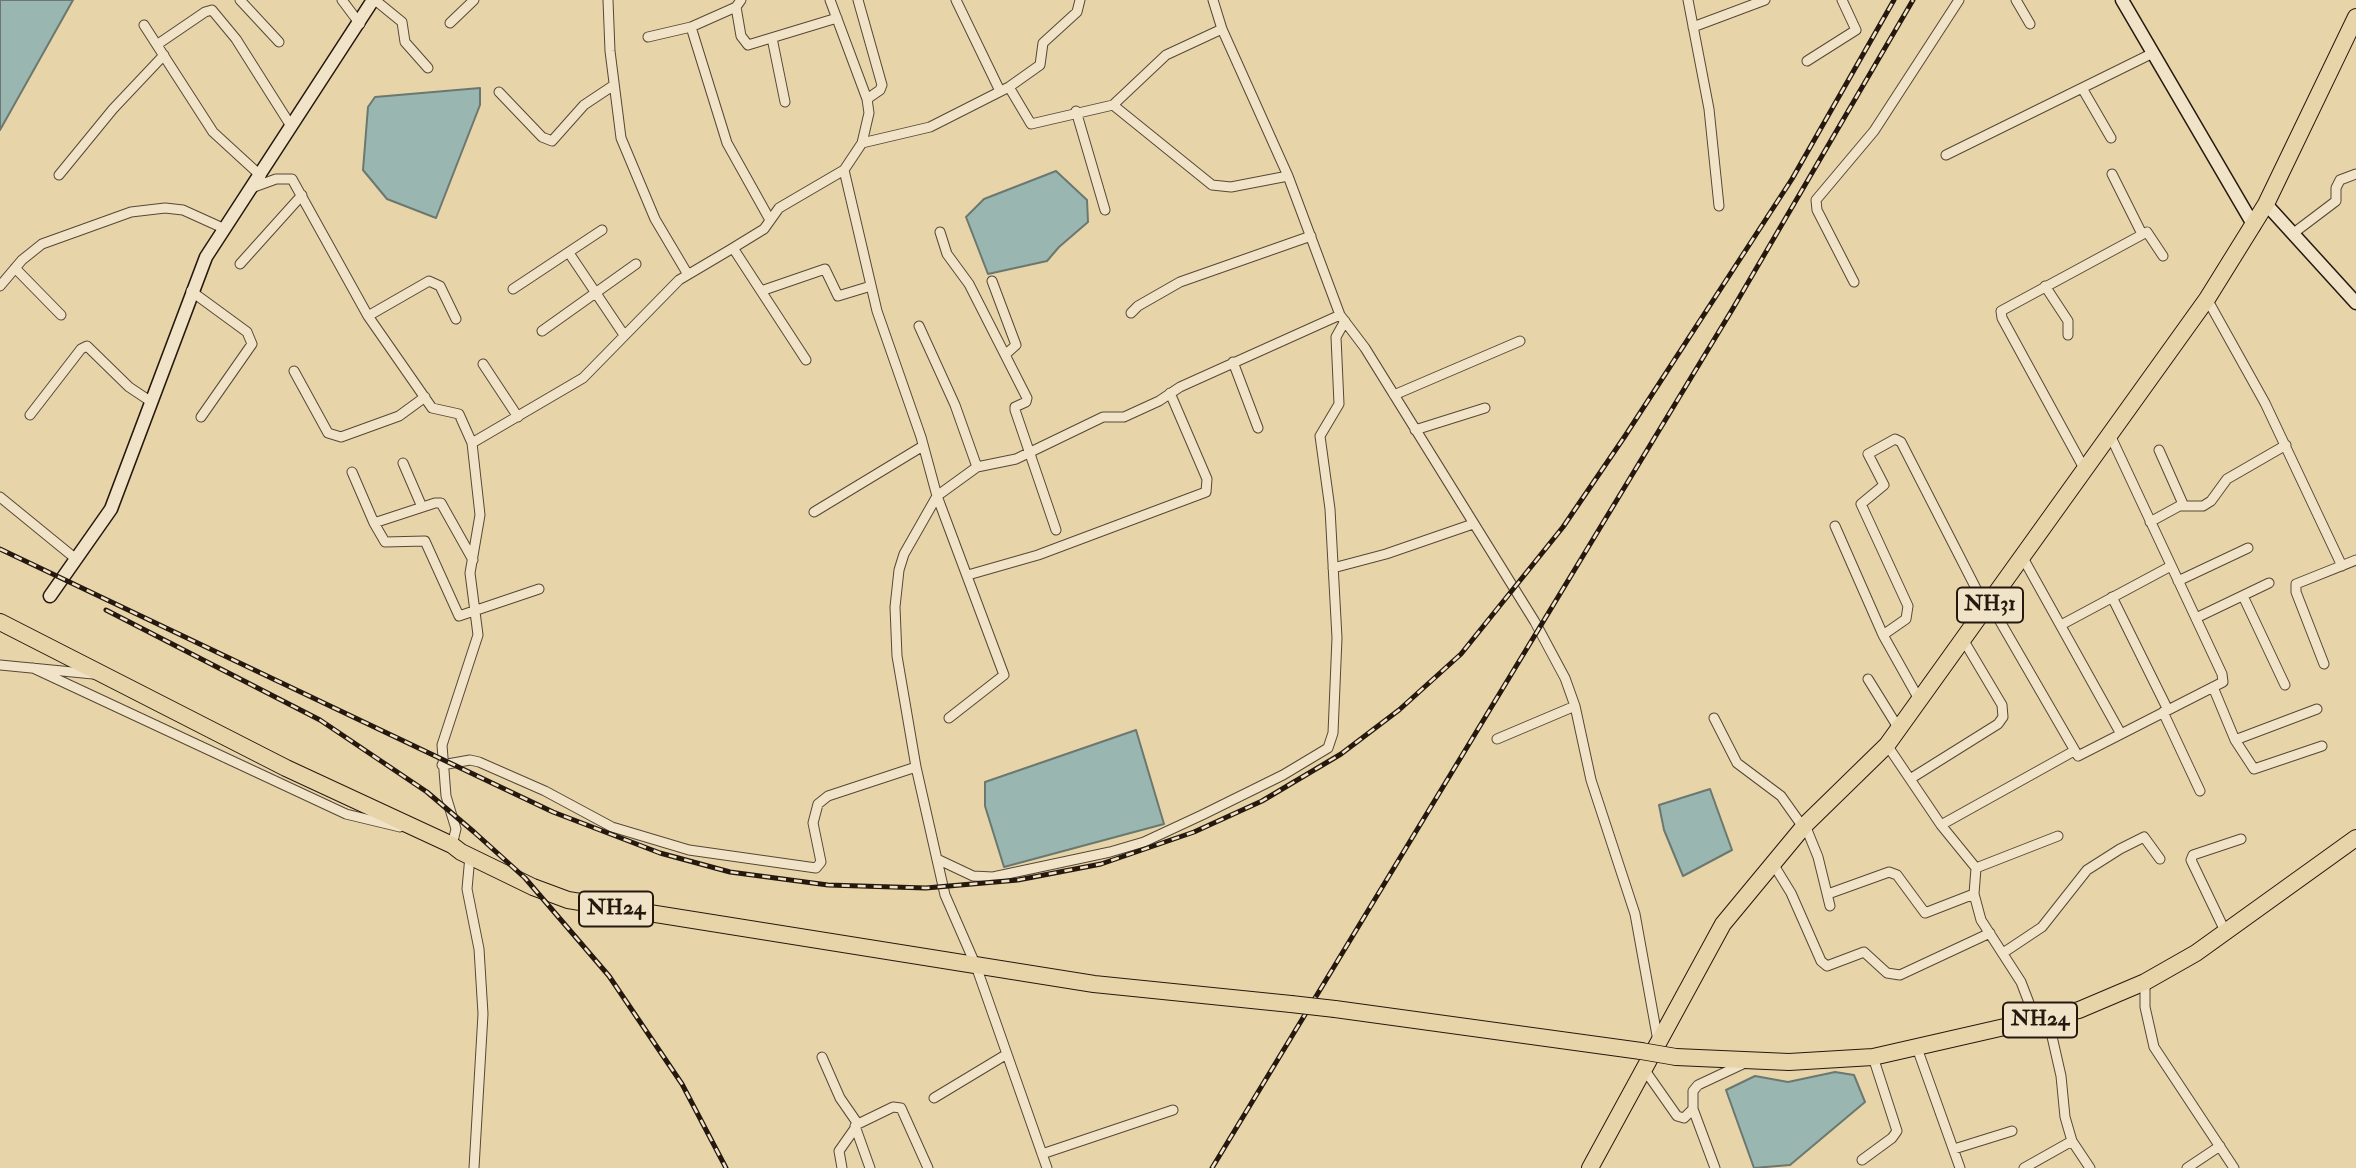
<!DOCTYPE html>
<style>
body{margin:0}
canvas{display:block;background:#e8d4a9}
</style>
<canvas width="2356" height="1168"></canvas>
<script>
const g = document.querySelector('canvas').getContext('2d');
g.lineJoin = 'round';
function fill(path, color) { g.fillStyle = color; g.fill(path, 'evenodd'); }
const shape = rows => new Path2D(rows.map(r => 'M' + r).join(''));
function stroke(path, color, width, dash) { g.strokeStyle = color; g.lineWidth = width; g.lineCap = dash ? 'butt' : 'round'; g.setLineDash(dash || []); g.stroke(path); }
function drawText(font, color, halo, rows, align = 'center') {
  g.font = font + ' "IM FELL Double Pica",serif'; g.lineWidth = 6; g.setLineDash([]); g.textBaseline = 'middle'; g.strokeStyle = halo; g.fillStyle = color; for (const [text, x, y, turn = 0] of rows) {
    g.save(); g.translate(x, y); g.rotate((+turn || 0) * Math.PI / 180); g.textAlign = isNaN(turn) ? turn : align; if (halo) g.strokeText(text, 0, 0); g.fillText(text, 0, 0); g.restore();
  }
}
const water = shape([
 [0,0,73,0,0,130,0,0],
 [480,88,480,105,436,218,387,199,363,170,368,107,375,97,480,88],
 [1056,171,1087,200,1088,222,1059,247,1047,261,988,274,966,217,984,199,1056,171],
 [1136,730,1164,824,1004,867,985,806,985,782,1136,730],
 [1710,789,1732,850,1683,876,1664,830,1659,805,1710,789],
 [1835,1072,1854,1075,1865,1102,1790,1165,1754,1168,1726,1090,1755,1076,1788,1082,1835,1072]
]);
fill(water, '#99b7b0');
stroke(water, '#6b7870', 2);
const street = shape([
 [240,0,279,42],
 [342,0,360,24],
 [375,0,402,22,405,42,428,68],
 [608,0,610,51,621,138,655,219,687,273],
 [741,0,736,7,741,36,748,45,837,18],
 [830,0,867,99,869,113,862,143,844,170,877,311,921,437,937,496,904,554,899,570,895,607,897,656,916,767,945,895,976,966,1047,1168],
 [858,0,882,85,880,90,867,99],
 [956,0,1000,91],
 [1213,0,1222,29,1288,176,1340,315,1365,348,1535,622,1565,678,1575,706,1591,780,1635,914,1658,1041],
 [1688,0,1709,109,1719,206],
 [2016,0,2030,24],
 [450,23,474,0],
 [144,25,213,132,261,176],
 [691,27,727,143,770,220],
 [1693,27,1765,0],
 [648,37,691,27,736,7],
 [772,38,785,102],
 [158,44,205,12,212,10,236,39,291,126],
 [1807,61,1856,30,1842,0],
 [1009,87,1031,124,1113,105,1212,185,1231,187,1288,176],
 [2082,88,2111,138],
 [499,92,542,137,552,141,584,105,614,85],
 [1113,105,1166,55,1222,29],
 [1076,111,1105,210],
 [862,143,930,127,1009,87,1040,65,1043,43,1077,12,1080,0],
 [1946,155,2151,54],
 [2112,174,2142,234],
 [59,175,113,109,164,55],
 [254,187,276,179,292,179,368,316,432,408,459,414,472,443,480,515,470,573,478,635,442,745,446,796,456,829,452,845],
 [940,232,947,254,969,284,1027,398,1026,402,1015,407,1015,410,1056,530],
 [2295,232,2336,201,2336,188,2340,180,2356,174],
 [569,253,624,335],
 [240,264,302,195],
 [15,268,61,315],
 [992,281,1016,345,1006,354],
 [1854,282,1817,210,1816,200,1874,131,1959,0],
 [0,286,22,260,42,244,131,212,165,208,183,210,225,229],
 [2045,286,2068,321,2068,335],
 [513,289,602,230],
 [191,291,247,332,252,344,201,417],
 [761,291,825,269,838,296,871,286],
 [2207,299,2265,403,2342,566],
 [1131,313,1138,306,1180,282,1311,236],
 [368,316,429,281,440,286,456,319],
 [919,326,955,405,977,467],
 [542,331,636,264],
 [806,360,733,248,764,229,779,208,844,170],
 [1233,362,1258,428],
 [483,364,518,417],
 [294,371,328,433,341,437,399,416,425,397],
 [1394,395,1520,341],
 [30,415,81,349,87,346,129,387,150,401],
 [1415,430,1485,408],
 [472,443,583,378,679,280,733,248],
 [403,463,422,507],
 [2085,470,2002,318,2001,311,2147,232,2163,256],
 [352,472,374,523,435,503,441,503,473,560],
 [0,497,76,559],
 [2182,506,2203,506,2211,501,2227,479,2286,445],
 [814,512,923,446],
 [2150,522,2183,504,2159,450],
 [374,523,385,542,425,541,459,616,539,589],
 [1835,526,1883,635,1920,701],
 [2023,558,2121,734],
 [1333,568,1386,554,1473,524],
 [968,575,1038,555,1206,492,1207,479,1170,393],
 [2178,581,2248,548],
 [2243,596,2285,685],
 [2112,597,2168,710],
 [1990,604,2078,756,2223,682,2222,674,2111,437],
 [2196,618,2269,583],
 [2061,625,2171,566],
 [1883,635,1906,619,1908,606,1861,504,1884,485,1868,454,1895,439,1901,442,1986,608],
 [2324,664,2296,592,2296,584,2356,560],
 [0,665,93,674],
 [33,668,346,814,400,827],
 [1868,679,1899,729],
 [2213,687,2235,740,2317,709],
 [2163,712,2200,791],
 [949,718,1004,675,937,496,977,467,1016,459,1103,417,1124,417,1159,401,1180,387,1340,315],
 [1714,718,1737,763,1781,796,1803,827],
 [1497,739,1575,706],
 [2235,740,2254,769,2322,746],
 [1887,745,1941,825,1976,868,1974,894,1981,920,2021,982,2036,1021],
 [442,765,470,760,479,762,545,791,612,827,689,850,816,868,821,862,813,823,818,804,828,796,916,767],
 [1910,779,1998,724,2003,717,2002,705,1964,641],
 [1805,825,1818,857,1830,906],
 [1941,825,2074,751],
 [470,856,467,889,479,949,483,1014,474,1168],
 [937,859,973,876,993,877,1110,852,1144,842,1202,815,1283,775,1328,748,1333,733,1337,638,1330,509,1320,436,1339,404,1336,337,1345,321],
 [1772,862,1791,893,1821,961,1827,966,1864,952,1887,973,1900,975,1990,933],
 [1976,868,2058,836],
 [1828,894,1889,872,1897,875,1925,913,1974,894],
 [2226,933,2191,860,2193,855,2241,839],
 [2003,953,2042,927,2087,870,2120,849,2144,837,2160,859],
 [2145,982,2145,1007,2154,1047,2234,1168],
 [2048,1019,2061,1076,2065,1117,2072,1141,2090,1168],
 [1917,1048,1960,1168],
 [822,1057,840,1098,858,1124,893,1107,901,1108,928,1168],
 [1644,1069,1677,1116,1684,1118,1693,1109],
 [934,1098,1007,1054],
 [855,1126,870,1168],
 [1954,1149,2012,1131],
 [1042,1154,1173,1110],
 [1862,1160,1892,1138,1897,1131,1873,1057],
 [842,1168,839,1151,858,1124],
 [1715,1168,1693,1109,1693,1091,1698,1085,1745,1063],
 [2024,1168,2072,1141],
 [2187,1168,2220,1146]
]);
const secondary = shape([
 [2122,0,2254,226],
 [2266,204,2356,303],
 [50,596,111,509,206,257,373,0]
]);
const highway = shape([
 [0,622,286,768,452,845,461,852,533,887,568,900,1094,984,1291,1004],
 [1335,1009,1641,1051],
 [1676,1057,1789,1062,1873,1057,2079,1010,2145,982,2196,953,2356,838],
 [1590,1168,1723,924,1805,825,1887,745,2207,299,2266,204,2356,17]
]);
stroke(street, '#564836', 11);
stroke(secondary, '#25190f', 15);
stroke(highway, '#25190f', 18);
stroke(street, '#f0e3c7', 9);
stroke(secondary, '#f0e3c7', 12);
stroke(highway, '#e8d4a9', 16);
const rail = shape([
 [0,549,553,812,660,853,730,872,828,885,926,888,1018,880,1101,864,1194,832,1262,801,1341,754,1399,710,1461,654,1563,527,1625,436,1792,179,1894,0],
 [106,610,320,720,427,792,474,832,525,878,609,976,682,1084,726,1168],
 [1212,1168,1732,310,1913,0]
]);
stroke(rail, '#25190f', 5);
stroke(rail, '#f0e3c7', 2.5, [8]);
const highwayBridge = shape([
 [1291,1004,1335,1009],
 [1641,1051,1676,1057]
]);
stroke(highwayBridge, '#25190f', 18, []);
stroke(highwayBridge, '#e8d4a9', 16);
for (const [x, y, w] of [
 [1990,605,66],
 [616,909,74],
 [2040,1020,74]
]) { const box = new Path2D(); box.roundRect(x - w / 2, y - 17.5, w, 35, 5); g.fillStyle = '#f0e3c7'; g.fill(box); stroke(box, '#25190f', 2); }
drawText('bold 21px', '#25190f', null, [
 ["NH31",1990,605],
 ["NH24",616,909],
 ["NH24",2040,1020]
]);
</script>
